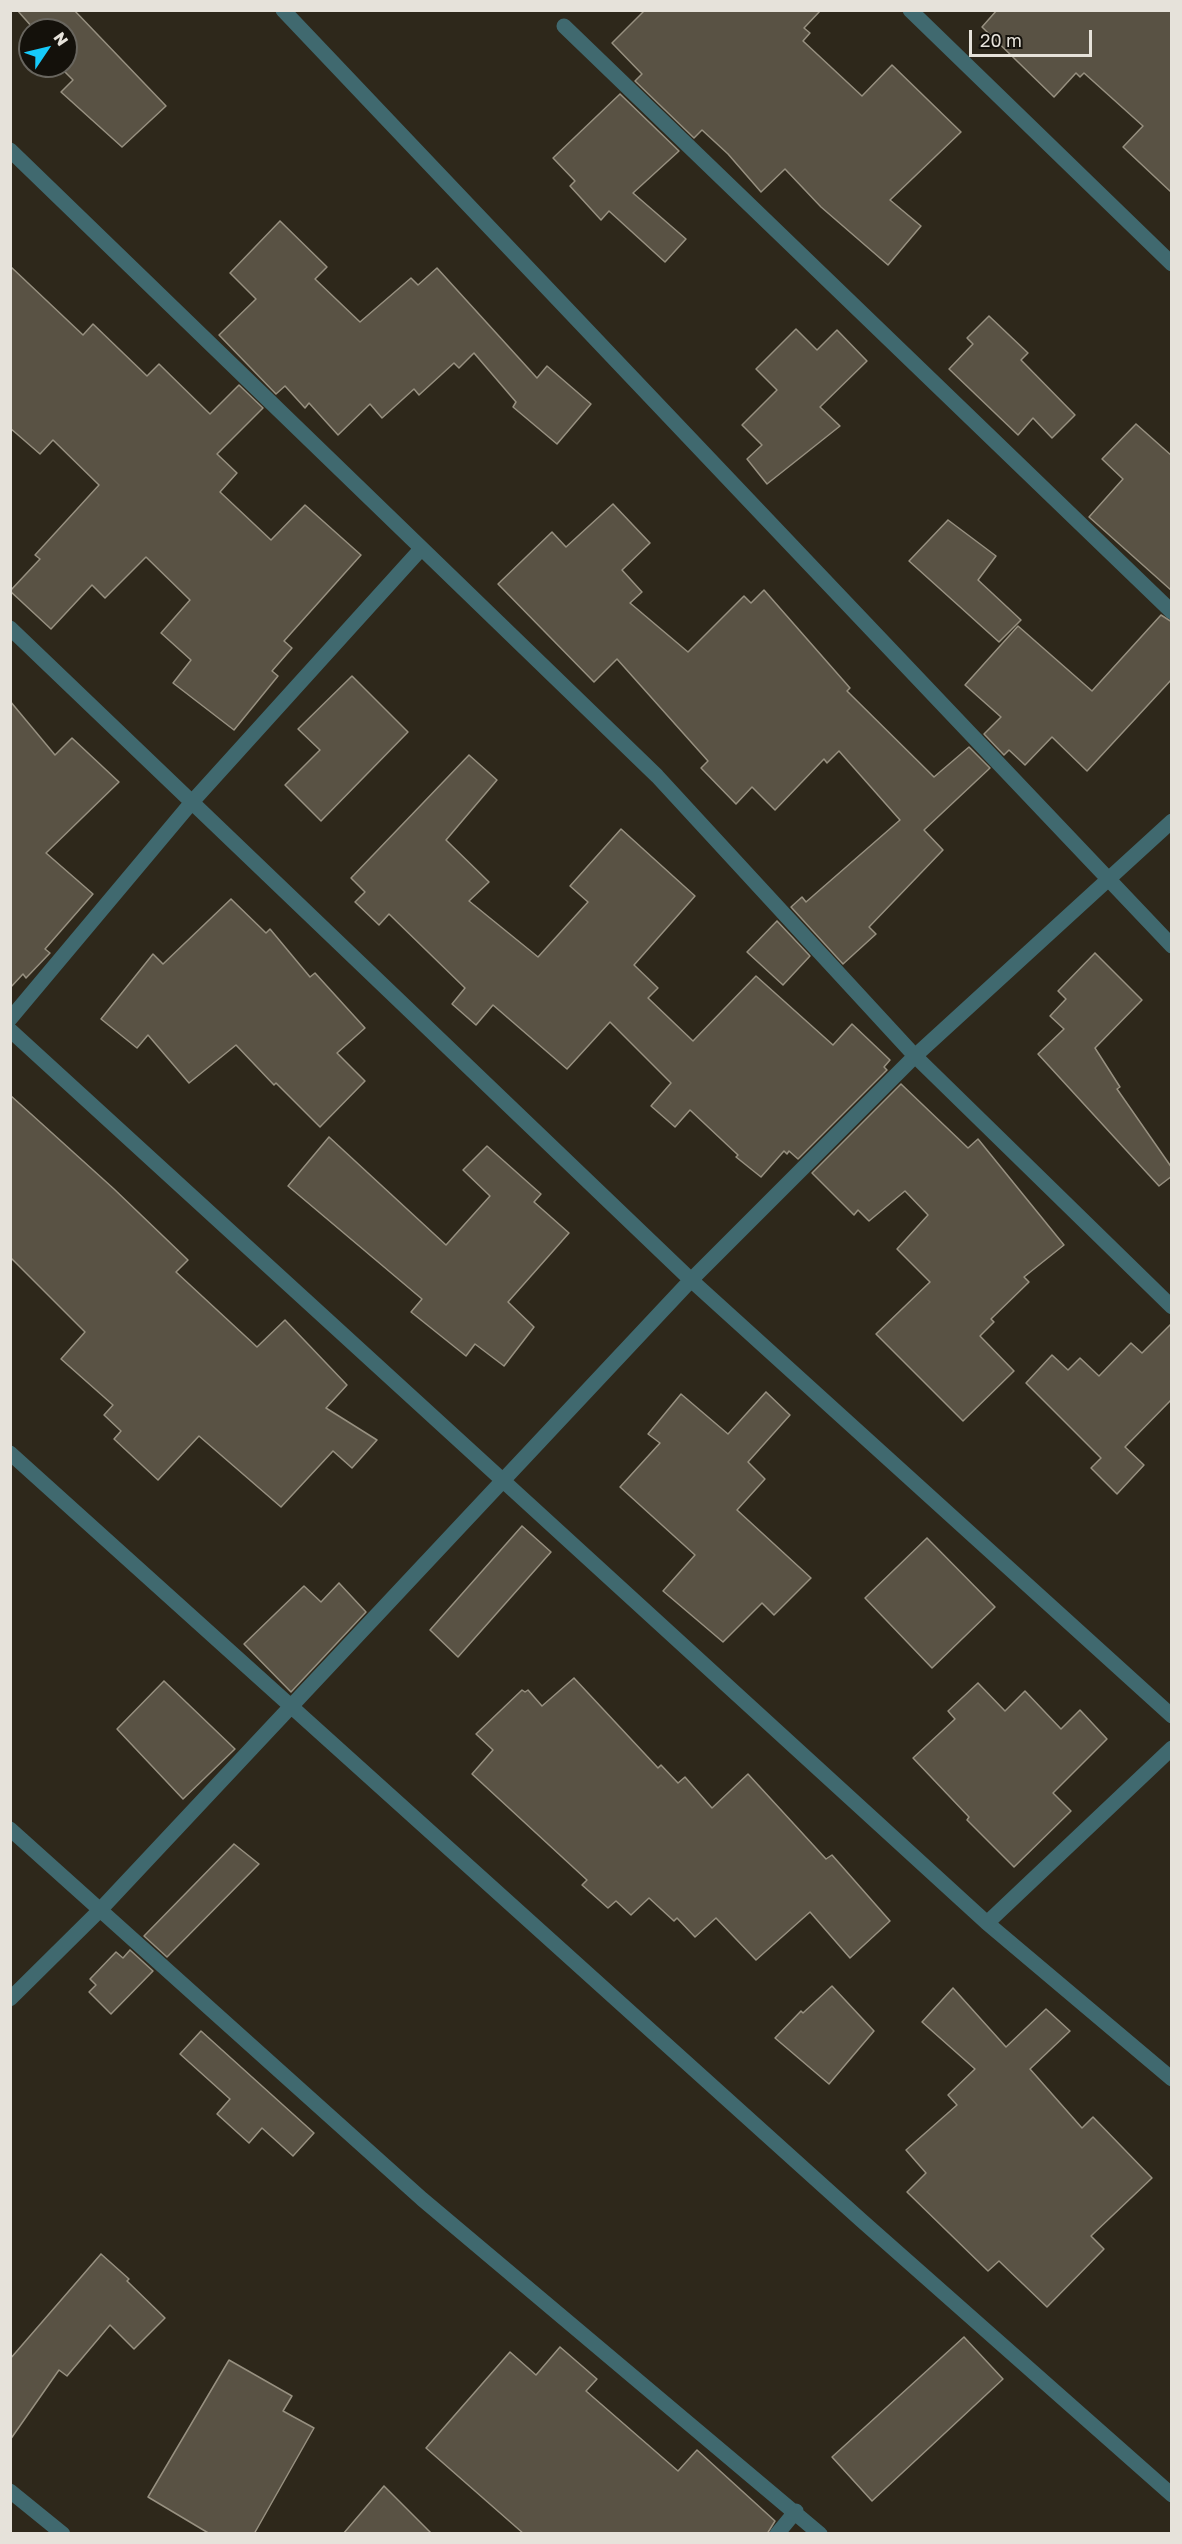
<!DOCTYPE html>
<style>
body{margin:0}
#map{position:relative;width:1182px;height:2544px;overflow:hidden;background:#2e281b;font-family:"Golos Text",sans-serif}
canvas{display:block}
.frame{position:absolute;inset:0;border:12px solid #e6e2da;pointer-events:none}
.north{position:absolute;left:18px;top:18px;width:60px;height:60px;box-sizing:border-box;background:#14110b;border:2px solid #68655e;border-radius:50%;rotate:55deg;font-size:16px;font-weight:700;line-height:24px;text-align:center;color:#e6e2da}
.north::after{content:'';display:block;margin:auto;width:21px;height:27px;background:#16cafb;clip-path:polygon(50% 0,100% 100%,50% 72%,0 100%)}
.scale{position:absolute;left:969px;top:30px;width:123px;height:27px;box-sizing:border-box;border:3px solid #e6e2da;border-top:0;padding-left:8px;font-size:18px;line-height:21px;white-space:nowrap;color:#e6e2da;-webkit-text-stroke:4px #14110b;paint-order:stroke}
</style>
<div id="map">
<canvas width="1182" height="2544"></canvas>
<div class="frame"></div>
<div class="north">N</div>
<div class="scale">20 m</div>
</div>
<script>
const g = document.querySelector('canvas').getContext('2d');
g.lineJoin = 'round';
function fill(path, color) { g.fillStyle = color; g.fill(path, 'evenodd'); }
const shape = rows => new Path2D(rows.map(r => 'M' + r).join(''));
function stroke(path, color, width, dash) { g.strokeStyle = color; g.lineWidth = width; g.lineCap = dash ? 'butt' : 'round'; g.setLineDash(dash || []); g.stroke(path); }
const building = shape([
 [17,10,74,10,166,106,122,147,61,92,73,80,59,66,66,66,66,30,31,30,33,28,17,10],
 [645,10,821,10,804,28,810,33,803,41,862,96,892,65,961,132,890,200,921,226,888,265,821,207,785,169,761,192,728,154,702,130,694,138,635,81,642,74,612,43,645,10],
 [997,10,1172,10,1172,193,1123,147,1143,126,1084,73,1080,77,1076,73,1054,97,982,27,997,10],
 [620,94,679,151,633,193,686,239,665,262,609,211,601,220,570,186,575,181,553,158,620,94],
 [280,221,327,267,315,279,360,322,411,278,418,285,437,268,537,378,547,366,591,404,557,444,513,407,516,402,474,353,459,368,454,363,419,395,414,389,382,418,370,404,338,435,309,403,305,408,285,386,276,394,219,335,256,299,230,273,280,221],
 [10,266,83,335,93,324,147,376,159,364,210,414,239,385,263,408,217,454,237,473,220,492,271,540,305,505,361,555,284,641,292,648,272,671,278,676,234,730,173,683,191,660,161,633,190,600,146,557,105,598,92,585,51,629,10,591,40,559,35,555,99,485,53,440,40,454,10,428,10,266],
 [989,316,1028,353,1021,360,1075,415,1052,438,1033,418,1018,435,949,369,973,344,967,338,989,316],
 [796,329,817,350,837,330,867,361,820,407,840,426,767,484,747,459,762,445,742,425,777,390,756,369,796,329],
 [1136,424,1172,456,1172,591,1089,517,1123,479,1102,459,1136,424],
 [613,504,650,543,622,570,642,592,630,603,688,652,744,596,751,603,764,590,850,688,847,691,934,777,969,747,990,768,924,830,943,850,869,927,876,934,843,964,791,907,802,897,806,902,900,820,839,751,827,763,824,759,775,810,752,787,736,804,701,768,708,761,617,659,594,682,498,584,552,532,566,547,613,504],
 [948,520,996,556,978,580,1021,620,999,642,909,561,948,520],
 [1161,615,1172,622,1172,679,1087,771,1052,737,1025,765,1009,750,1004,755,984,734,1001,717,965,685,1018,626,1092,691,1161,615],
 [352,676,408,732,321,821,285,785,320,750,298,729,352,676],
 [10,701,55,755,72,738,119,782,46,853,93,894,45,949,50,953,26,978,23,974,10,988,10,701],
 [469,755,497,780,446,840,489,882,469,901,538,957,588,902,570,886,621,829,695,896,634,965,658,988,648,998,693,1041,756,976,833,1045,852,1024,890,1060,884,1067,887,1070,798,1159,789,1151,787,1154,784,1151,761,1177,736,1157,738,1155,690,1110,675,1127,651,1106,671,1083,610,1022,567,1069,493,1005,476,1025,452,1004,465,988,389,914,379,925,355,902,365,892,351,878,469,755],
 [231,899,266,933,270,929,310,977,315,973,365,1028,337,1053,365,1081,320,1127,276,1083,274,1085,236,1045,189,1083,148,1035,137,1048,101,1019,153,954,163,964,231,899],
 [777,921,810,956,783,985,747,952,777,921],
 [1095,953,1142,1000,1095,1048,1120,1087,1117,1089,1172,1168,1172,1176,1159,1186,1038,1054,1064,1029,1050,1016,1066,999,1058,991,1095,953],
 [901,1084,968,1148,978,1139,1064,1245,1024,1277,1029,1282,991,1319,994,1322,980,1336,1014,1371,963,1421,876,1334,930,1282,897,1249,928,1215,905,1191,869,1221,858,1210,854,1215,812,1173,901,1084],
 [10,1095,114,1189,188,1260,176,1272,257,1347,285,1320,347,1385,326,1408,377,1440,352,1468,333,1451,281,1507,199,1436,158,1480,114,1439,121,1431,104,1415,113,1405,61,1359,85,1332,10,1257,10,1095],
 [329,1137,446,1245,490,1196,463,1170,487,1146,541,1194,534,1202,569,1233,508,1302,534,1327,504,1366,475,1344,466,1356,411,1312,422,1299,288,1186,329,1137],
 [1172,1323,1172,1399,1125,1447,1144,1465,1117,1494,1091,1468,1101,1458,1026,1383,1052,1355,1068,1370,1080,1358,1099,1376,1131,1343,1142,1353,1172,1323],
 [766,1392,790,1415,748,1462,765,1479,737,1510,811,1578,774,1615,762,1603,723,1642,663,1591,695,1555,620,1487,660,1443,648,1434,681,1394,728,1434,766,1392],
 [522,1526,551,1552,458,1657,430,1630,522,1526],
 [927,1538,995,1607,932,1668,865,1598,927,1538],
 [339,1583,366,1612,291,1692,244,1644,304,1586,321,1602,339,1583],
 [574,1678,658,1768,661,1765,678,1783,685,1777,712,1808,748,1774,826,1859,832,1855,890,1921,850,1958,810,1912,756,1960,716,1918,695,1937,677,1918,674,1921,649,1898,631,1915,616,1901,608,1908,582,1885,587,1880,472,1774,493,1750,476,1734,522,1690,525,1692,528,1690,542,1706,574,1678],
 [164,1681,235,1749,183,1799,117,1729,164,1681],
 [978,1683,1005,1711,1025,1691,1061,1729,1080,1710,1107,1739,1053,1793,1071,1811,1014,1867,967,1820,969,1817,913,1758,955,1719,948,1711,978,1683],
 [234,1844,259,1864,167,1957,144,1936,234,1844],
 [130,1950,153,1971,111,2014,89,1992,96,1985,90,1979,116,1952,123,1958,130,1950],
 [832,1986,874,2031,829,2084,775,2038,801,2011,803,2013,832,1986],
 [953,1988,1006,2047,1046,2009,1070,2031,1030,2069,1082,2128,1093,2117,1152,2178,1091,2236,1104,2249,1047,2307,999,2261,988,2271,907,2192,926,2173,906,2150,957,2105,948,2095,975,2069,922,2022,953,1988],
 [201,2031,314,2133,293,2156,262,2128,249,2143,217,2114,230,2099,180,2054,201,2031],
 [101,2254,129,2279,127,2281,165,2318,134,2349,110,2325,67,2376,59,2370,10,2440,10,2359,101,2254],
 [964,2337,1003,2379,872,2501,832,2457,964,2337],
 [560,2347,597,2379,586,2391,678,2471,697,2450,775,2521,767,2534,524,2534,426,2448,510,2352,536,2375,560,2347],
 [229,2360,292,2396,283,2411,314,2428,254,2534,210,2534,148,2497,229,2360],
 [384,2486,432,2534,343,2534,384,2486]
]);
fill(building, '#595244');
stroke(building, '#979080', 1.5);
stroke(shape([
 [283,10,1172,946],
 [910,10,1172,264],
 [564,26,1172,612],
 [10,150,657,776,915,1056,1172,1307],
 [10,628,691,1280,1172,1716],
 [10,1019,192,802,421,549],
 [10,1030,987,1923,1172,2079],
 [10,1453,861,2220,1172,2495],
 [10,1829,422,2199,820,2534],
 [987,1923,1172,1748],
 [10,1999,100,1910,691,1280,915,1056,1172,821],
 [10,2491,63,2534],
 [777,2534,796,2511]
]), '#40696f', 15);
</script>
